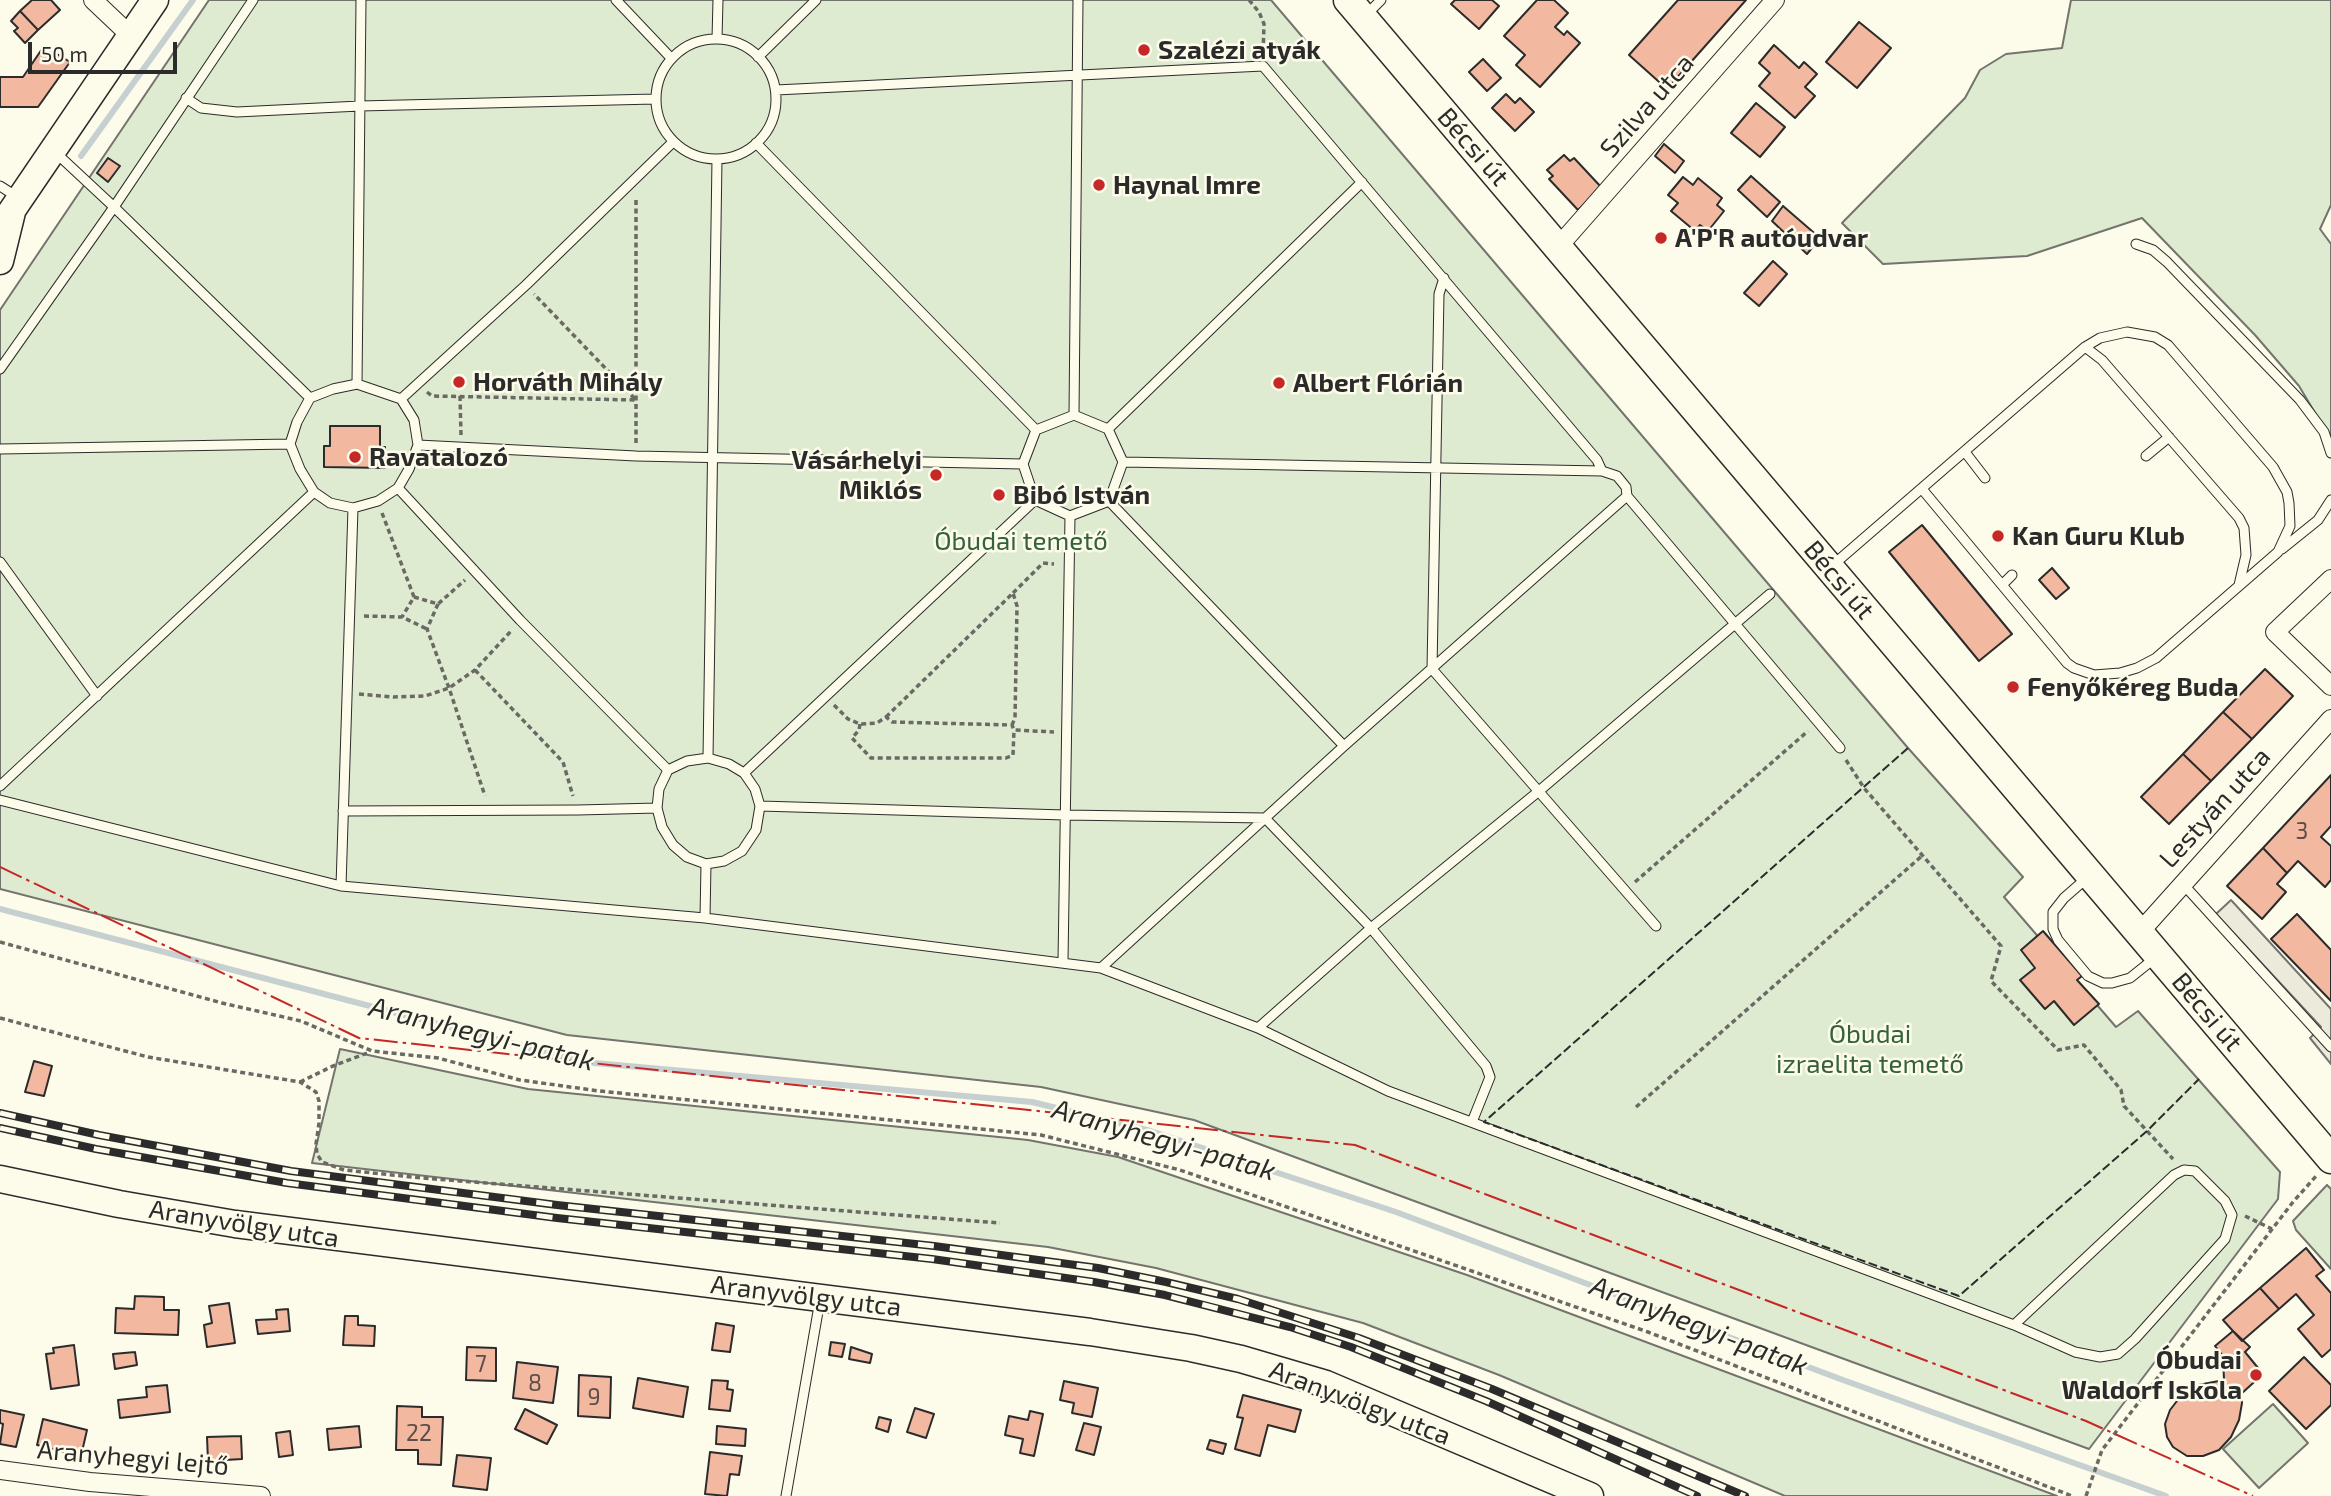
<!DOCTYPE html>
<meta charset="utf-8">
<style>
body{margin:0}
#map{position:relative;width:2331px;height:1496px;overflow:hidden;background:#fdfbea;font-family:"Exo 2",sans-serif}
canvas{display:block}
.scale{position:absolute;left:28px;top:42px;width:149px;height:32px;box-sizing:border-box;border:4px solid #2b2b2b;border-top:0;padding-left:9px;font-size:21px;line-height:24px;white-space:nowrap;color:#2b2b2b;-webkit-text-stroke:5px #fdfbea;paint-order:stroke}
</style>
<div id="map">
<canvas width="2331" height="1496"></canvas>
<div class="scale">50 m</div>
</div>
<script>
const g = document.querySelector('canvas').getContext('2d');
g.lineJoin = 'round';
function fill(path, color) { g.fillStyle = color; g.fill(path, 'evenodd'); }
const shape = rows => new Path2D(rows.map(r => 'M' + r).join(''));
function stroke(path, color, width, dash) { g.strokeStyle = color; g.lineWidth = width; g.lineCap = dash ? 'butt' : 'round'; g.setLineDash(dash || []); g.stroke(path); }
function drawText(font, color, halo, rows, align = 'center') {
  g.font = font + ' "Exo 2",sans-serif'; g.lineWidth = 5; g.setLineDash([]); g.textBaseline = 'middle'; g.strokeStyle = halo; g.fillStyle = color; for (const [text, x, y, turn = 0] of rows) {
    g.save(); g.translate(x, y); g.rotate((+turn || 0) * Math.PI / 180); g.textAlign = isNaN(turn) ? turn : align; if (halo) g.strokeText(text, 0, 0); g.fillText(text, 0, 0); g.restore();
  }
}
const green = shape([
 [209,0,1271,0,1908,748,2023,877,2004,897,2116,1027,2138,1011,2280,1172,2278,1199,2089,1449,1194,1120,1041,1087,567,1035,0,889,0,310,209,0],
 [2071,0,2331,0,2331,205,2320,229,2331,244,2331,444,2326,431,2299,386,2255,335,2142,218,2027,256,1883,264,1842,223,1965,98,1980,70,2006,54,2062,48,2071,0],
 [340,1049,528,1089,1028,1140,1118,1157,1467,1275,2057,1496,1785,1496,1499,1375,1363,1323,1156,1268,1048,1247,312,1163,340,1049],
 [2327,1185,2331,1189,2331,1269,2296,1230,2293,1221,2327,1185],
 [2273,1404,2308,1443,2259,1488,2223,1449,2273,1404]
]);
fill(green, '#deebd1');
stroke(green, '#74746e', 2);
const parking = shape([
 [2231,900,2331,1009,2331,1064,2310,1038,2321,1027,2216,914,2231,900]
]);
fill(parking, '#eceadb');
stroke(parking, '#74746e', 2);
stroke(shape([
 [81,156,193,0],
 [0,909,583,1062,1032,1102,1151,1131,1396,1212,1843,1380,2166,1496]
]), '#c7d0d0', 6);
const building = shape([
 [32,0,51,0,60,10,38,30,20,11,32,0],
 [1455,0,1492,0,1499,6,1479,29,1451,4,1455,0],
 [1537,0,1554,0,1568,13,1555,27,1564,35,1567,31,1580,43,1540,87,1516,65,1525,55,1504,36,1537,0],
 [1678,0,1746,0,1667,89,1629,55,1678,0],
 [20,11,38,30,25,43,14,31,18,28,11,21,20,11],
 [1859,22,1891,48,1857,88,1826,62,1859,22],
 [1774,45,1799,68,1804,62,1817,74,1805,87,1815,96,1795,118,1759,86,1770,73,1759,63,1774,45],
 [44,46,70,62,38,107,0,107,0,77,23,77,44,46],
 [1483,59,1501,78,1487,91,1469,72,1483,59],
 [1506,94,1515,103,1520,98,1534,112,1515,131,1492,108,1506,94],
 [1756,103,1785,127,1760,157,1731,133,1756,103],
 [1664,144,1684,161,1675,173,1655,156,1664,144],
 [1564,155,1570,161,1574,158,1602,188,1578,210,1549,179,1553,176,1547,170,1564,155],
 [108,158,120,166,108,182,97,173,108,158],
 [1751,176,1780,202,1767,217,1738,190,1751,176],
 [1683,177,1693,185,1698,178,1722,198,1717,205,1724,211,1708,231,1700,225,1695,231,1671,211,1678,203,1668,195,1683,177],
 [1783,206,1820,238,1807,254,1772,221,1783,206],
 [1773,261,1787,274,1759,306,1744,293,1773,261],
 [330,426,380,426,380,447,385,447,385,468,324,467,324,446,330,446,330,426],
 [1922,525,2012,634,1979,661,1889,552,1922,525],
 [2052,568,2069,588,2056,599,2039,580,2052,568],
 [2265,669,2293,696,2252,739,2223,712,2265,669],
 [2223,712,2252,739,2211,781,2183,754,2223,712],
 [2183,754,2211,781,2169,824,2141,797,2183,754],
 [2331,775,2331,826,2321,837,2331,846,2331,880,2325,887,2298,861,2287,873,2263,848,2331,775],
 [2263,848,2287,873,2277,884,2286,892,2262,919,2227,886,2263,848],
 [2297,914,2331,950,2331,1001,2271,939,2297,914],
 [2043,931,2082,976,2077,980,2099,1004,2074,1025,2054,1001,2045,1009,2020,980,2035,968,2021,950,2043,931],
 [34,1061,52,1066,44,1096,25,1092,34,1061],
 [2306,1248,2324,1270,2316,1276,2331,1293,2331,1349,2322,1357,2298,1329,2314,1315,2296,1294,2279,1309,2260,1288,2306,1248],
 [2260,1288,2279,1309,2242,1341,2223,1320,2260,1288],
 [135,1296,164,1297,164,1310,179,1310,178,1335,115,1333,116,1308,134,1309,135,1296],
 [229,1303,235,1343,207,1347,204,1325,212,1323,209,1306,229,1303],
 [288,1309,290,1331,258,1334,256,1320,277,1319,276,1310,288,1309],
 [345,1316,358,1316,358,1325,375,1326,374,1346,343,1345,345,1316],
 [716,1323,734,1326,730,1352,712,1350,716,1323],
 [2233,1331,2250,1347,2245,1352,2263,1374,2241,1394,2242,1403,2239,1420,2231,1437,2219,1450,2203,1456,2187,1456,2173,1447,2167,1437,2165,1424,2170,1410,2180,1397,2198,1385,2224,1380,2223,1356,2215,1346,2233,1331],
 [831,1342,845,1344,842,1357,829,1355,831,1342],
 [74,1345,79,1385,51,1389,46,1354,54,1353,53,1348,74,1345],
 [467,1347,496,1348,496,1381,466,1380,467,1347],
 [851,1347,872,1354,870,1363,849,1359,851,1347],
 [135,1352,137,1365,115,1369,113,1354,135,1352],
 [2304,1357,2331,1385,2331,1405,2306,1429,2269,1391,2304,1357],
 [517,1362,558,1367,553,1403,513,1398,517,1362],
 [579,1375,611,1377,610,1418,578,1416,579,1375],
 [638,1378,688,1387,683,1417,633,1408,638,1378],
 [712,1380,728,1381,727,1389,733,1390,730,1411,709,1409,712,1380],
 [1064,1381,1098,1388,1092,1417,1072,1413,1074,1403,1060,1400,1064,1381],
 [167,1385,170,1412,120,1418,118,1400,147,1397,146,1387,167,1385],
 [1243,1395,1301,1410,1295,1432,1268,1425,1260,1456,1235,1449,1243,1418,1237,1417,1243,1395],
 [397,1406,422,1407,422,1417,443,1417,441,1465,418,1464,418,1450,396,1450,397,1406],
 [915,1408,934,1414,926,1438,907,1432,915,1408],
 [525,1409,557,1425,547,1444,515,1429,525,1409],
 [0,1410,24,1415,16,1447,0,1444,3,1424,0,1423,0,1410],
 [1030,1411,1043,1414,1034,1456,1020,1453,1023,1439,1005,1435,1009,1416,1028,1420,1030,1411],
 [879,1417,891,1420,888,1432,876,1428,879,1417],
 [43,1419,87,1430,81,1456,37,1445,43,1419],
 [1084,1423,1101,1427,1094,1455,1076,1450,1084,1423],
 [359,1426,361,1447,329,1450,327,1429,359,1426],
 [717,1426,746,1429,745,1446,716,1444,717,1426],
 [290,1431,293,1455,279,1457,276,1433,290,1431],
 [241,1436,242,1459,208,1461,207,1437,241,1436],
 [1210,1440,1226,1444,1223,1454,1207,1449,1210,1440],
 [710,1452,742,1456,739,1475,730,1474,727,1496,705,1494,710,1452],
 [457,1455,491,1458,487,1490,453,1486,457,1455]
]);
fill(building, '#f2b8a0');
stroke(building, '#2b2b2b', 2);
const lane = shape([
 [616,0,671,58],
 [1365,16,1381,0],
 [717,39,718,0],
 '656 99a60 60 0 1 1 120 0a60 60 0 1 1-120 0Z',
 [758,57,816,0],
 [776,90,1263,66,1597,460,1602,471,1617,476,1626,487,1627,496,1840,748],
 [186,98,201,108,237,112,360,106,655,99],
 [756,143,1036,430],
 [55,152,114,207,310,398],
 [0,186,19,198],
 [2136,244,2153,250,2167,262,2300,400,2324,432,2331,453],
 [1444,278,1439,294,1432,669,1656,926],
 [2085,347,2102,360,2239,518,2244,528,2246,555,2239,585],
 [0,369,114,207,253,0],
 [357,384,401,399,414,420,418,445,409,469,398,488,378,501,353,508,330,503,314,492,300,469,290,444,297,422,310,398,333,389,357,384],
 [357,384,361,0],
 [401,399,526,285,673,142],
 [1074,415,1078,0],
 [1074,415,1108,429,1123,462,1109,501,1070,516,1035,500,1023,464,1036,430,1074,415],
 [1108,429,1362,182],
 [418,445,636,456,1023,464],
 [0,449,290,444],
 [1965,452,1985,478],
 [2146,456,2169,437],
 [1123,462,1602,471],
 [398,488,520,620,668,770],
 [1109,501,1344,746],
 [2282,549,2318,520,2331,500],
 [0,562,97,696],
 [1833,565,2085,347,2100,338,2127,332,2155,337,2168,345,2273,467,2287,492,2289,503,2290,526,2278,552,2156,658,2137,668,2120,673,2094,675,2074,668,2067,663,1922,489],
 [2002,585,2012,575],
 [708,758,717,159],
 [708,758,729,764,744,773,755,789,760,806,756,830,742,851,724,861,706,864,687,857,673,845,662,827,657,808,659,789,668,770,687,761,708,758],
 [744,773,1035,500],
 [0,786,314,492],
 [0,800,341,886,705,918,1101,968,1258,1028,1388,1091,2014,1325,2075,1352,2100,1357,2118,1354,2135,1339,2225,1239,2232,1215,2225,1201,2195,1171,2184,1170,2174,1175,2014,1325],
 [760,806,1065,815,1265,818,1371,928,1486,1066,1490,1077,1472,1122],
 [343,811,578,810,657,808],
 [2088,877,2064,898,2053,912,2053,929,2058,940,2088,976,2103,983,2112,983,2130,978,2155,958],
 [2183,884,2331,1047],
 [341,886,353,508],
 [705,918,706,864],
 [1063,961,1070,516],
 [1101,968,1344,746,1627,496],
 [1258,1028,1371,928,1539,791,1770,594],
 [786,1496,820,1300]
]);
const street = shape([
 [93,0,131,36],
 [1558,247,1775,0],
 [2331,579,2275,632,2331,686],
 [2139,933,2331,719],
 [0,1470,90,1482,261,1496]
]);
const secondary = shape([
 [0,228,155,0],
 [0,261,12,212],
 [0,1179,119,1204,235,1224,1090,1332,1191,1348,1241,1359,1326,1384,1590,1496]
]);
const primary = shape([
 [1348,0,2331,1159]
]);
stroke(lane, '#2b2b2b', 11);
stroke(street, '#2b2b2b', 20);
stroke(secondary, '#2b2b2b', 29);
stroke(primary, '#2b2b2b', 31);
stroke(shape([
 [1249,0,1259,12,1264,24,1263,53],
 [427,392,432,396,636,400,534,294],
 [460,396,461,435],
 [636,443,636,199],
 [382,513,414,597,402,617],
 [1013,593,1043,563,1054,564],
 [414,597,438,604,465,580],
 [438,604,427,629,449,688,485,796],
 [364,616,402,617,427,629],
 [475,670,563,762,573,796],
 [359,694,393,697,425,696,449,688,475,670,512,630],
 [834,705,848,719,860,724,877,723,886,717,892,722,1012,725,1014,730,1054,732],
 [886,717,1013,593,1017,606,1015,718,1012,725],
 [860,724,859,730,852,738,871,758,1006,758,1013,755,1014,730],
 [1846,760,1864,788,2001,946,1991,981,2058,1050,2084,1045,2121,1090,2124,1106,2173,1159],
 [1635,882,1808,731],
 [0,942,222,1003,301,1021,372,1051,438,1058,520,1080,599,1091,1041,1135,1180,1170,1648,1332,2072,1496],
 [0,1018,148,1057,300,1082,316,1092,319,1101,319,1123,316,1144,317,1154,322,1162,344,1170,422,1178,1000,1223],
 [300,1082,333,1066,370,1052],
 [1636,1107,1923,855],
 [2245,1216,2272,1229],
 [2086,1496,2102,1450,2293,1202,2317,1175]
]), '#6a6964', 3.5, [5, 3.5]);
stroke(lane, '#fdfbea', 9);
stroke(street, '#fdfbea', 18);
stroke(secondary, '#fdfbea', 26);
stroke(primary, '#fdfbea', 28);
const rail = shape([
 [0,1113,99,1135,291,1171,557,1205,934,1246,1098,1268,1166,1282,1238,1299,1359,1338,1492,1389,1745,1496],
 [0,1128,96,1149,287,1183,557,1218,932,1259,1094,1282,1165,1295,1290,1327,1351,1347,1486,1401,1697,1496]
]);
stroke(rail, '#2b2b2b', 8);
stroke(rail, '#fdfbea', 5, [16]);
stroke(shape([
 [1908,748,1484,1122,1959,1296,2147,1131,2199,1079]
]), '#2b2b2b', 2, [9, 3.5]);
stroke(shape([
 [0,867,359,1038,1355,1145,2086,1421,2253,1496]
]), '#c62828', 2, [24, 5, 3.5, 5]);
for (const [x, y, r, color] of [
 [1144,50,7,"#c62828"],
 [1099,185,7,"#c62828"],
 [1661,238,7,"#c62828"],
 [459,382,7,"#c62828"],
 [1279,383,7,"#c62828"],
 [355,457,7,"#c62828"],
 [936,475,7,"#c62828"],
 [999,495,7,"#c62828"],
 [1998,536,7,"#c62828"],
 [2013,687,7,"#c62828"],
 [2256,1375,7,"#c62828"]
]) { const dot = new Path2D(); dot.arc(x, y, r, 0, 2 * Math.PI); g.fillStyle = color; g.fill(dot); stroke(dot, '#fdfbea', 2.5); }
drawText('23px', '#5d4e48', null, [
 ["3",2302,831],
 ["7",481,1364],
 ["8",535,1383],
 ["9",594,1397],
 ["22",419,1433]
]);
drawText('bold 26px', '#2b2b2b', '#fdfbea', [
 ["Szalézi atyák",1158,50],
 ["Haynal Imre",1113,185],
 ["A'P'R autóudvar",1675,238],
 ["Horváth Mihály",473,382],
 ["Albert Flórián",1293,383],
 ["Ravatalozó",369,457],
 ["Vásárhelyi",922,460,"right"],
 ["Miklós",922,490,"right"],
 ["Bibó István",1013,495],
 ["Kan Guru Klub",2012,536],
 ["Fenyőkéreg Buda",2027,687],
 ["Óbudai",2242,1360,"right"],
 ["Waldorf Iskola",2242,1390,"right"]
], 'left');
drawText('26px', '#2b2b2b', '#fdfbea', [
 ["Szilva utca",1647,106,-49],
 ["Bécsi út",1473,147,49],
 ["Bécsi út",1839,580,50],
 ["Lestyán utca",2215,808,-48],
 ["Bécsi út",2207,1012,50],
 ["Aranyvölgy utca",244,1224,9],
 ["Aranyvölgy utca",806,1296,7],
 ["Aranyvölgy utca",1360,1403,21],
 ["Aranyhegyi lejtő",133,1458,5]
]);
drawText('26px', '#34623c', '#fdfbea', [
 ["Óbudai temető",1021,541],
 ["Óbudai",1870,1034],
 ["izraelita temető",1870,1064]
]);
drawText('italic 28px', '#2b2b2b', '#fdfbea', [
 ["Aranyhegyi-patak",482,1034,14],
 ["Aranyhegyi-patak",1164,1140,16],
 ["Aranyhegyi-patak",1699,1326,21]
]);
</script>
